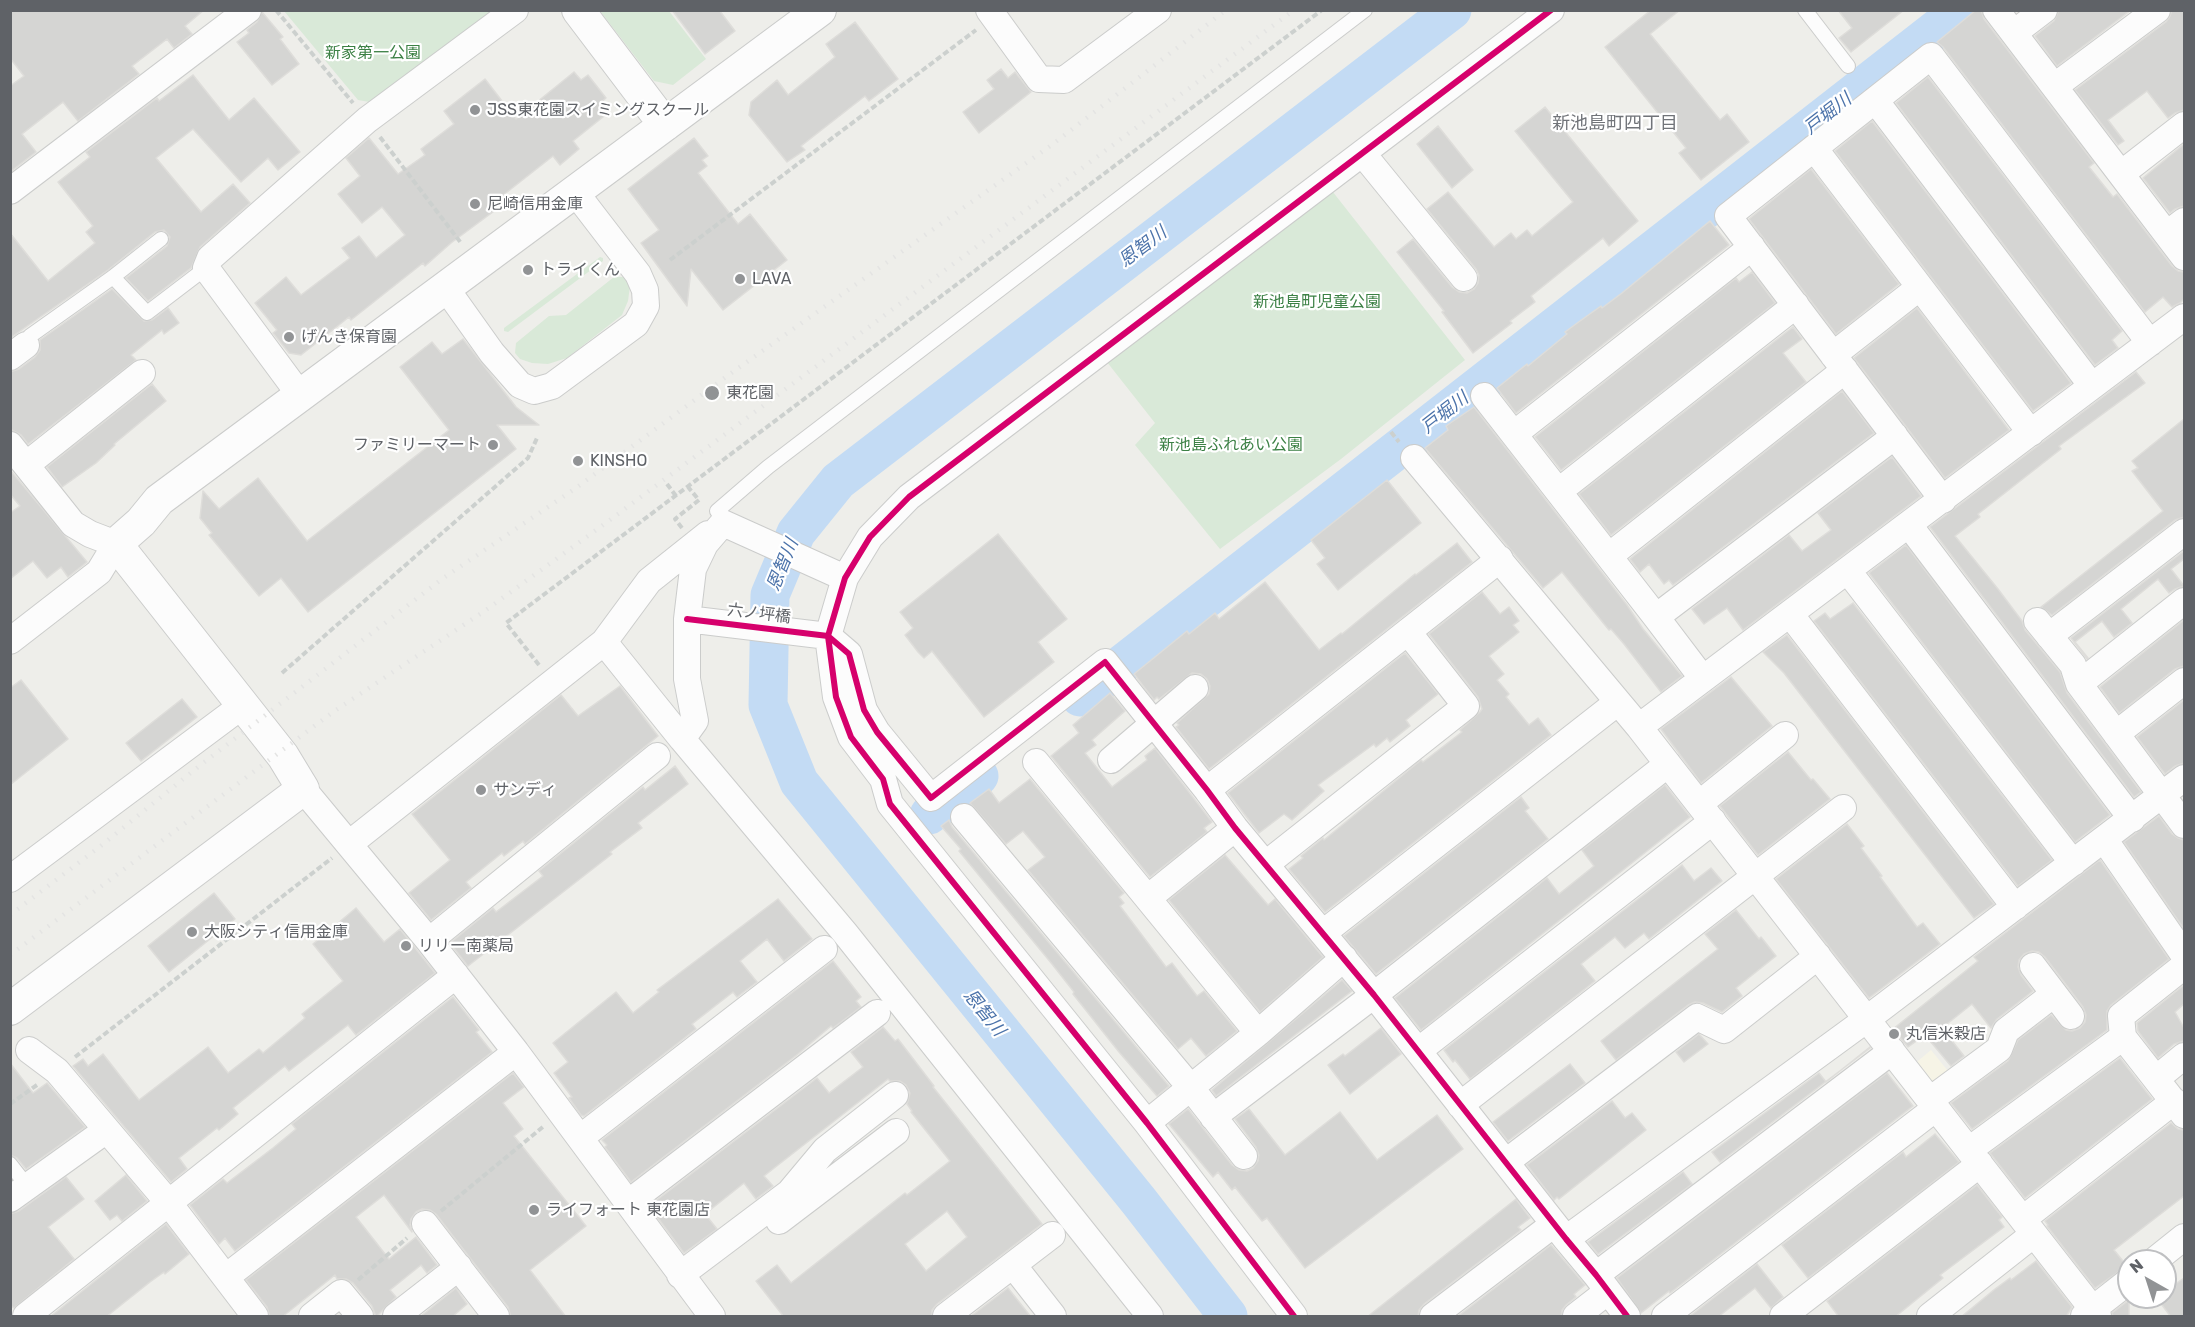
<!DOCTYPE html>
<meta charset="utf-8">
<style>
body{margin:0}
#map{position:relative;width:2195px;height:1327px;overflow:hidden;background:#eeeeea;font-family:Rubik,sans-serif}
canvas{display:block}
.frame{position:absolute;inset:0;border:12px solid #5f6267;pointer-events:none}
.north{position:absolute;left:2117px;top:1249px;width:60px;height:60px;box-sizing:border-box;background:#fff;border:2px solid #bfc0c2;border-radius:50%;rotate:321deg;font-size:16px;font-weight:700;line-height:24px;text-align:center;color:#5f6267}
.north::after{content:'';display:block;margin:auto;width:21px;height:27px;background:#919395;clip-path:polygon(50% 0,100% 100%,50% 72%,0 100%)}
</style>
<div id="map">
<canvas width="2195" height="1327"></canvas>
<div class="frame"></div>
<div class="north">N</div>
</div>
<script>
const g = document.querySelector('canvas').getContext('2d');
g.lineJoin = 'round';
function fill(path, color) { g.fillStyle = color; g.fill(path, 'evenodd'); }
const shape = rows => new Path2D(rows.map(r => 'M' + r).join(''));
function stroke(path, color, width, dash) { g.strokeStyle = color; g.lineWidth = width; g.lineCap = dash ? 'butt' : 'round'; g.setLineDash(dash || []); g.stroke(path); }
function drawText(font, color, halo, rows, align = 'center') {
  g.font = font + ' Rubik,"Noto Sans JP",sans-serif'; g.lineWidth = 4.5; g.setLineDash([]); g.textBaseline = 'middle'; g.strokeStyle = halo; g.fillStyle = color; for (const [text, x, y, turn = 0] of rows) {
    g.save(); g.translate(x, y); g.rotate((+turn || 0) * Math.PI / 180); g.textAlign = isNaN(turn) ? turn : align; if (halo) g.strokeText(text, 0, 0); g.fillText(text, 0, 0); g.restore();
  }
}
fill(shape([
 [1931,1050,1948,1071,1928,1087,1912,1066]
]), '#f6f4e6');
fill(shape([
 [284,11,497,11,375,103,358,100],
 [600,11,669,11,706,59,673,85,654,81],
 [1329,187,1465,360,1341,459,1220,549,1135,445,1155,423,1103,357],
 [600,257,603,258,603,261,508,332,504,331,504,328],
 [614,277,624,277,630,286,628,301,622,315,567,358,548,364,532,363,520,359,515,353,516,343,549,316,566,315]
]), '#d9e9d8');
stroke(shape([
 [1080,697,1961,10],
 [929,815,979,776],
 [1228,1316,1138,1200,799,782,768,705,770,595,796,533,838,481,1452,10]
]), '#c3dbf4', 39);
const building = shape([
 [10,10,204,10,185,26,192,34,174,48,167,39,132,66,139,74,78,121,63,102,22,134,36,152,10,172,10,86,24,76,10,58,10,10],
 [672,10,719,10,735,31,705,54,672,10],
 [1651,10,1680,10,1650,34,1720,120,1727,114,1749,142,1701,180,1679,153,1686,148,1605,47,1651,10],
 [1838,10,1904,10,1851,52,1839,38,1852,28,1838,10],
 [1976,10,1981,10,1984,19,2094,163,2089,167,2113,197,2117,194,2172,266,2178,271,2184,272,2184,299,2180,303,2172,307,2163,297,2145,312,1943,47,1937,42,1976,10],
 [2059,10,2131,10,2057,66,2035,36,2054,21,2059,10],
 [2172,10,2184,10,2184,110,2175,113,2168,118,2147,91,2108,120,2124,141,2118,145,2075,90,2166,22,2170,16,2172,10],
 [262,12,283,37,280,39,299,64,272,85,237,42,249,33,247,30,257,22,262,12],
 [855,22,898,79,869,101,865,96,801,146,805,150,787,162,749,115,751,102,777,80,788,95,835,57,826,44,855,22],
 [1001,69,1008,78,1015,72,1031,92,979,133,963,112,994,89,987,80,1001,69],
 [574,72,581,80,588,75,606,98,600,103,608,113,573,141,579,149,560,165,553,156,497,200,501,206,451,243,425,266,423,263,351,320,349,317,301,355,289,353,273,333,277,330,255,303,286,277,301,295,350,258,342,248,359,236,376,258,405,235,382,207,362,223,338,194,360,176,346,158,369,138,398,174,425,155,421,149,454,124,444,111,485,79,516,119,574,72],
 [193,75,229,120,254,98,300,152,278,170,268,158,241,182,193,129,156,158,201,212,233,184,250,203,200,247,191,268,148,301,126,278,167,246,170,237,164,230,155,232,108,270,10,338,10,233,48,281,95,243,86,232,93,226,58,182,90,157,86,152,157,98,159,101,193,75],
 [1928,77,2122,331,2112,340,2118,348,2095,365,1896,103,1928,77],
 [1545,107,1638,221,1609,246,1603,238,1531,296,1535,302,1510,321,1512,323,1473,353,1442,312,1444,311,1397,252,1413,239,1452,287,1459,292,1467,293,1474,289,1478,283,1479,275,1476,269,1427,209,1448,192,1494,247,1511,233,1516,239,1527,230,1532,236,1573,202,1515,131,1545,107],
 [1872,121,2071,383,2033,411,1835,151,1872,121],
 [1438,126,1473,170,1452,188,1417,144,1438,126],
 [694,138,708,156,702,160,707,166,698,173,738,224,750,214,787,260,723,310,691,269,687,306,641,243,659,230,628,189,694,138],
 [2184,144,2184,206,2175,209,2170,213,2143,178,2184,144],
 [1811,169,1899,284,1836,334,1749,219,1811,169],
 [1710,221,1729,245,1516,413,1497,388,1527,364,1528,366,1567,334,1565,332,1580,321,1601,306,1602,308,1622,293,1710,221],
 [1752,272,1775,303,1561,470,1535,437,1736,278,1739,282,1752,272],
 [112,289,144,321,152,320,168,308,179,323,164,334,162,330,131,355,136,360,28,444,21,435,10,429,10,372,19,369,35,357,40,350,40,340,112,289],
 [1917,308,2009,430,1945,478,1854,358,1917,308],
 [1793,327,1802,339,1783,353,1806,382,1611,535,1579,494,1793,327],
 [463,339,516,407,539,425,497,425,516,449,308,612,281,578,259,596,209,535,212,533,200,518,203,491,219,509,258,478,307,541,449,430,400,367,432,342,442,354,463,339],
 [2136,372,2145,383,2059,446,2061,449,1978,514,1980,517,1955,536,1998,589,2022,621,2025,630,2060,672,2067,693,2141,792,2134,797,1930,527,2136,372],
 [152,384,166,401,114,444,115,445,96,463,62,487,47,467,152,384],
 [1842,391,1874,433,1673,585,1669,580,1664,584,1649,564,1640,572,1630,559,1842,391],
 [1474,407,1627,605,1643,629,1682,676,1661,692,1624,644,1611,629,1609,630,1562,572,1543,588,1425,448,1448,430,1446,426,1474,407],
 [2184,419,2184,517,2175,520,2052,615,2041,607,2163,511,2132,471,2138,468,2132,461,2184,419],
 [1892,457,1921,496,1743,630,1727,608,1704,624,1692,609,1789,535,1802,551,1831,530,1818,513,1892,457],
 [10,470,87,562,68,577,61,567,47,578,33,561,10,579,10,513,20,506,10,494,10,470],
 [1387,480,1421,523,1338,590,1317,564,1325,558,1311,540,1387,480],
 [998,534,1067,619,1038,642,1054,662,984,717,932,651,924,658,918,652,905,635,913,628,900,612,998,534],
 [1457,543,1472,562,1209,769,1176,727,1179,725,1177,723,1209,694,1210,686,1207,679,1201,674,1192,673,1159,699,1157,697,1154,700,1134,674,1187,631,1189,634,1215,613,1219,619,1265,582,1319,650,1341,633,1342,634,1415,574,1416,575,1457,543],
 [1906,545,2110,815,2075,842,1869,573,1906,545],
 [2184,551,2184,559,2171,569,2184,586,2175,589,2169,593,2158,579,2121,609,2132,623,2114,637,2102,621,2075,642,2088,658,2087,659,2071,638,2184,551],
 [1482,592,1500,614,1509,607,1519,621,1513,625,1519,632,1489,656,1504,674,1497,680,1509,694,1506,697,1529,725,1538,718,1551,735,1325,912,1289,869,1303,858,1301,856,1323,838,1324,840,1421,760,1423,762,1462,732,1460,730,1480,712,1482,709,1478,697,1429,634,1482,592],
 [1853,603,2052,860,2018,886,1814,621,1825,613,1830,619,1853,603],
 [2184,620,2184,666,2175,669,2119,713,2100,687,2184,620],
 [1787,635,1994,904,1974,918,1784,673,1763,652,1787,635],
 [1405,653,1438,694,1406,720,1410,726,1390,742,1387,738,1376,747,1374,744,1318,785,1324,791,1292,820,1284,814,1259,833,1228,793,1405,653],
 [1731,677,1772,726,1701,783,1661,729,1731,677],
 [21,680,68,739,10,785,10,688,21,680],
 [620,686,658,736,525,844,523,841,504,856,502,853,466,882,471,888,431,920,409,893,450,860,412,814,561,695,578,716,620,686],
 [1110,693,1125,711,1092,740,1096,745,1085,753,1112,787,1147,760,1145,756,1155,748,1212,822,1204,828,1207,832,1150,877,1051,756,1079,733,1073,725,1110,693],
 [182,699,197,717,141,761,126,743,182,699],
 [2184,700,2184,763,2175,766,2165,774,2137,737,2184,700],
 [1788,752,1811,780,1813,779,1830,799,1758,855,1720,806,1788,752],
 [675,766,688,784,638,823,642,828,610,852,612,854,468,966,467,965,450,943,493,908,496,912,543,876,539,871,643,787,645,790,675,766],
 [1030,779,1124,893,1119,897,1124,903,1120,906,1166,967,1172,963,1197,996,1204,991,1237,1031,1206,1056,1191,1038,1178,1049,1028,870,1045,857,1023,831,1006,844,970,803,989,789,999,803,1030,779],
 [1665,785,1690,817,1421,1030,1395,998,1547,878,1559,894,1594,866,1582,850,1665,785],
 [1521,797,1529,808,1525,811,1548,839,1376,974,1344,936,1521,797],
 [2159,816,2172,834,2178,838,2184,840,2184,929,2124,842,2159,816],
 [949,820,952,827,1169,1086,1157,1096,1119,1052,1073,994,1074,992,1052,964,959,851,961,849,941,826,949,820],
 [1847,824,1864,846,1861,848,1882,876,1880,877,1917,927,1923,923,1940,944,1869,998,1776,879,1847,824],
 [1225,855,1268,905,1275,899,1323,957,1260,1012,1169,900,1225,855],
 [2100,860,2169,959,2111,1005,2107,1011,2107,1030,1972,1129,1951,1103,2008,1061,2018,1040,2051,1015,2066,1030,2072,1031,2080,1028,2085,1022,2086,1015,2083,1007,2045,957,2039,952,2032,951,2024,954,2019,960,2018,967,2021,975,2033,991,1997,1019,1991,1028,1972,1004,1942,1028,1964,1056,1951,1066,1925,1035,1908,1047,1893,1029,1978,961,1974,957,2100,860],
 [1682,865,1694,881,1711,868,1722,881,1649,939,1644,933,1625,948,1615,937,1581,964,1595,981,1470,1079,1455,1060,1453,1062,1444,1050,1682,865],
 [214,893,235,919,169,972,148,946,214,893],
 [778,899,812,939,784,961,767,939,740,961,757,982,737,997,733,992,692,1024,696,1029,584,1116,581,1115,569,1098,572,1097,554,1073,568,1062,553,1043,616,992,633,1013,659,992,657,990,778,899],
 [356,908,384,942,400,929,435,973,356,1035,348,1025,289,1071,285,1066,233,1108,238,1114,219,1130,217,1128,179,1158,187,1169,171,1182,73,1066,83,1059,88,1066,103,1054,139,1100,208,1047,228,1073,259,1049,263,1053,305,1018,302,1014,343,981,313,944,356,908],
 [1736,910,1759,939,1761,937,1776,956,1736,988,1742,996,1722,1012,1703,1003,1695,1002,1688,1005,1616,1060,1601,1041,1718,949,1705,934,1736,910],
 [833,961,861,997,856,1001,861,1007,833,1028,831,1026,798,1054,631,1182,605,1147,607,1145,602,1140,833,961],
 [1342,980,1352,991,1216,1096,1212,1090,1342,980],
 [2184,985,2184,1004,2175,1012,2184,1028,2184,1041,2174,1044,2158,1058,2138,1031,2137,1023,2184,985],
 [453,997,479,1030,476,1032,492,1052,235,1251,225,1238,219,1244,190,1205,223,1179,227,1183,273,1148,296,1129,292,1124,453,997],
 [883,1027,895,1041,898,1039,934,1086,933,1087,1042,1224,937,1304,932,1310,931,1317,784,1317,756,1281,777,1265,791,1283,905,1193,907,1195,950,1161,911,1112,912,1111,907,1104,910,1093,906,1085,900,1081,890,1081,888,1079,764,1176,773,1186,756,1199,744,1183,705,1214,717,1229,684,1253,649,1206,817,1078,829,1093,863,1067,851,1052,883,1027],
 [947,1211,967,1237,926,1271,905,1244,947,1211],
 [1381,1028,1401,1054,1350,1094,1328,1065,1343,1054,1345,1056,1381,1028],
 [1699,1034,1708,1044,1684,1062,1676,1052,1699,1034],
 [1870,1047,1870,1048,1720,1162,1712,1152,1819,1073,1826,1082,1870,1047],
 [2120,1058,2152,1099,2025,1198,1990,1153,2120,1058],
 [10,1063,33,1093,47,1083,85,1127,26,1169,17,1158,10,1155,10,1063],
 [1570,1064,1585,1083,1508,1141,1493,1122,1570,1064],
 [513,1073,524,1087,503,1103,523,1129,514,1136,586,1226,530,1270,566,1317,511,1317,508,1307,436,1214,430,1210,422,1209,416,1212,411,1219,410,1225,412,1232,384,1195,356,1217,389,1259,416,1237,437,1265,427,1273,421,1265,390,1290,396,1297,376,1317,372,1306,353,1283,346,1279,337,1279,335,1275,282,1317,270,1317,267,1307,246,1280,513,1073],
 [1887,1073,1913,1106,1670,1293,1669,1291,1641,1313,1617,1278,1887,1073],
 [1612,1101,1625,1118,1632,1113,1646,1130,1559,1199,1557,1197,1554,1200,1527,1165,1612,1101],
 [1188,1109,1232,1165,1239,1170,1247,1171,1253,1168,1258,1161,1259,1155,1256,1147,1235,1119,1249,1109,1285,1155,1340,1112,1377,1160,1437,1115,1463,1149,1305,1268,1267,1218,1262,1221,1235,1187,1232,1190,1218,1172,1213,1177,1169,1124,1188,1109],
 [2171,1123,2178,1129,2184,1130,2184,1196,2114,1250,2127,1266,2095,1288,2047,1226,2048,1225,2045,1221,2171,1123],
 [1935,1134,1959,1162,1808,1278,1782,1245,1903,1152,1906,1157,1935,1134],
 [1683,1172,1692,1184,1598,1254,1588,1242,1683,1172],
 [126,1175,147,1201,122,1221,117,1215,110,1220,95,1201,126,1175],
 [66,1177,84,1199,48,1227,74,1259,14,1308,10,1305,10,1214,19,1211,66,1177],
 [1977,1185,2002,1217,1999,1220,2004,1227,1940,1275,1943,1278,1895,1317,1839,1317,1827,1301,1977,1185],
 [1516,1199,1530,1218,1518,1227,1521,1230,1424,1304,1419,1310,1418,1317,1367,1317,1516,1199],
 [166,1224,189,1254,165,1274,164,1272,150,1282,106,1317,50,1317,166,1224],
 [1551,1245,1585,1285,1574,1294,1576,1297,1566,1305,1562,1310,1561,1317,1457,1317,1551,1245],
 [2036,1261,2072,1307,2066,1317,1961,1317,1995,1289,2010,1278,2011,1280,2036,1261],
 [1757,1264,1783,1297,1771,1308,1755,1288,1718,1317,1689,1317,1757,1264],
 [2184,1278,2184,1317,2171,1317,2156,1297,2165,1297,2165,1291,2184,1278],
 [456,1288,467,1304,452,1317,420,1317,456,1288],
 [1008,1288,1031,1317,970,1317,1008,1288],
 [2129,1300,2129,1317,2113,1317,2112,1313,2129,1300]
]);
fill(building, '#d5d5d3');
stroke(building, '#deddda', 1.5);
const service = shape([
 [1805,10,1848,66],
 [113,277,147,313,206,268],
 [26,345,30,336,113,277,161,239],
 [717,511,768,467,1365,10],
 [10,1164,28,1187]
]);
const minor = shape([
 [989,10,1039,79,1064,80,1158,10],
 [1996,10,2184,257],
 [2014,33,2044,10],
 [2055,86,2157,10],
 [1875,100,2092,386],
 [1814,148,2031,433],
 [1363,154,1464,278],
 [2121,174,2184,125],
 [10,191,248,10],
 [2167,234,2184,221],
 [445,287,492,353,520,385,534,391,552,386,636,324,646,306,645,290,638,274,575,192],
 [1833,355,1920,287],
 [10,357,26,345],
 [300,395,206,268,210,258,367,120,515,10],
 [1484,396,1656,617,1703,679],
 [1514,434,1752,247],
 [10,445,73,524,90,534,116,544,99,572,10,641],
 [1414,458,1639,727,2098,1316],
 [26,465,142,373],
 [1559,491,1796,305],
 [1943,500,1728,216,1931,56,2150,343],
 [723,523,705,544,693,569,687,619,687,679,695,721,682,739,845,933,1150,1316],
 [723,523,845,578],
 [1909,525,2132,819],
 [1609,556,1845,370],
 [1848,571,2073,863],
 [1790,614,2015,907],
 [1656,617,1895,436],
 [687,619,828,636,849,654,864,710,877,732,931,798,1105,662,1207,790,1235,828,1374,995,1566,1239,1596,1275,1627,1316],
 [2037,621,2073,665,2079,684,2184,825],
 [2049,636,2184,532],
 [604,642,682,739],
 [2079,684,2184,601],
 [1639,727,2184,317],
 [2116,734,2184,681],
 [1111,760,1195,688],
 [1036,762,1258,1033],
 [303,789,429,941,516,1052,712,1316],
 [1207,790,1500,559],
 [1699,804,1785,735],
 [964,817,1191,1088,1244,1156],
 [2104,839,2184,955],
 [349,844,604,642,649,581,708,534],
 [1266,864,1466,706,1408,632],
 [10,879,243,705],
 [1148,898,1235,828],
 [1323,933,1618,702],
 [429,941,657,756],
 [2033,966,2071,1016],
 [2123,1037,2121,1016,2184,966],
 [29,1050,57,1071,168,1202,255,1316],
 [1418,1051,1713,821],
 [2156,1079,2184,1056],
 [1930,1100,1999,1049,2006,1031,2054,994],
 [1460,1105,1843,808],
 [1213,1117,1374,995,1668,764],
 [1147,1123,1258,1033,1344,958],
 [580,1138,824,949],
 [1969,1150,2123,1037,2184,1115],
 [1506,1162,1697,1017,1724,1030,1818,956],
 [10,1199,105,1131],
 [628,1203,877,1013],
 [2023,1219,2174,1101],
 [779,1221,896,1132],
 [425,1224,496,1316],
 [1566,1239,1867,1019,2184,778],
 [2154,1261,2184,1237],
 [1013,1265,1053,1316],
 [680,1275,789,1193,825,1150,895,1095],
 [1596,1275,1892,1051],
 [226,1277,516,1052],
 [26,1316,456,975],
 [312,1316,341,1293,360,1316],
 [396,1316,459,1267],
 [946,1316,1052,1235],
 [1294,1316,1147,1123,890,804,883,779,851,737,836,697,828,636,845,578,870,537,909,497,1551,10],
 [1433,1316,1554,1224],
 [1576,1316,1607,1292],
 [1665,1316,1936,1108],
 [1783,1316,1980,1164],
 [1930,1316,2034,1234],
 [2084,1316,2129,1281]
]);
const tertiary = shape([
 [578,10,665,125],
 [10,1009,303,789,283,756,116,544,141,522,159,500,820,10]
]);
stroke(service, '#cbcccb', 16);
stroke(minor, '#cbcccb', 28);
stroke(tertiary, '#cbcccb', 34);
stroke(shape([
 [276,10,353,103],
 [380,137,461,243],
 [670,260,976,30],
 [1391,432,1399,442],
 [667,484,676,496],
 [682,528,675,519,699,500,688,487],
 [539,665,506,623,1322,10],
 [282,673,528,458,537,438],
 [75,1057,332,858],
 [10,1104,37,1085],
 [441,1211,544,1126],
 [358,1280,407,1238]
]), '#ccd0ce', 4, [6, 3]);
stroke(service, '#fcfcfc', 14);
stroke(minor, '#fcfcfc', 26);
stroke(tertiary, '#fcfcfc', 32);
stroke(shape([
 [10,915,102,845,198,767,442,579,576,488,723,379,1053,144,1226,10],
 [10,955,333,712,486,610,614,517,1294,10]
]), '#e4e4e3', 4.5, [1.5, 8]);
stroke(shape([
 [687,619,828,636,849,654,864,710,877,732,931,798,1105,662,1207,790,1235,828,1374,995,1566,1239,1596,1275,1627,1316],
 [1294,1316,1147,1123,890,804,883,779,851,737,836,697,828,636,845,578,870,537,909,497,1551,10]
]), '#d6006c', 6);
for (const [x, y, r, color] of [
 [475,110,6,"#919395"],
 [475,204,6,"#919395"],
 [528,270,6,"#919395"],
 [740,279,6,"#919395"],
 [289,337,6,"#919395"],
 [712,393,8,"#919395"],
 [493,445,6,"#919395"],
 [578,461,6,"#919395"],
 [481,790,6,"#919395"],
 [192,932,6,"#919395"],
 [406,946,6,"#919395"],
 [1894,1034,6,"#919395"],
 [534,1210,6,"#919395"]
]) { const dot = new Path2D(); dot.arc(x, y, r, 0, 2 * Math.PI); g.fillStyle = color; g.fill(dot); stroke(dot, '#fff', 2); }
drawText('16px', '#3c8145', '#fff', [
 ["新家第一公園",373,53],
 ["新池島町児童公園",1317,302],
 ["新池島ふれあい公園",1231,445]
]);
drawText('16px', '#5f6267', '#fff', [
 ["JSS東花園スイミングスクール",487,110],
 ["尼崎信用金庫",487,204],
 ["トライくん",540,270],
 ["LAVA",752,279],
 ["げんき保育園",301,337],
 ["東花園",726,393],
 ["ファミリーマート",481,445,"right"],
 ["KINSHO",590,461],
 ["サンディ",493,790],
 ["大阪シティ信用金庫",204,932],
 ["リリー南薬局",418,946],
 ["丸信米穀店",1906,1034],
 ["ライフォート 東花園店",546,1210]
], 'left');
drawText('16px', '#5f6267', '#fff', [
 ["六ノ坪橋",759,614,7]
]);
drawText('italic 18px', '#4c73aa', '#fff', [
 ["戸堀川",1828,114,-38],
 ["恩智川",1143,247,-37],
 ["戸堀川",1445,413,-38],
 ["恩智川",783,565,-68],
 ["恩智川",984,1013,51]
]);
drawText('18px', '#717479', '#fff', [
 ["新池島町四丁目",1615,124]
]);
</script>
